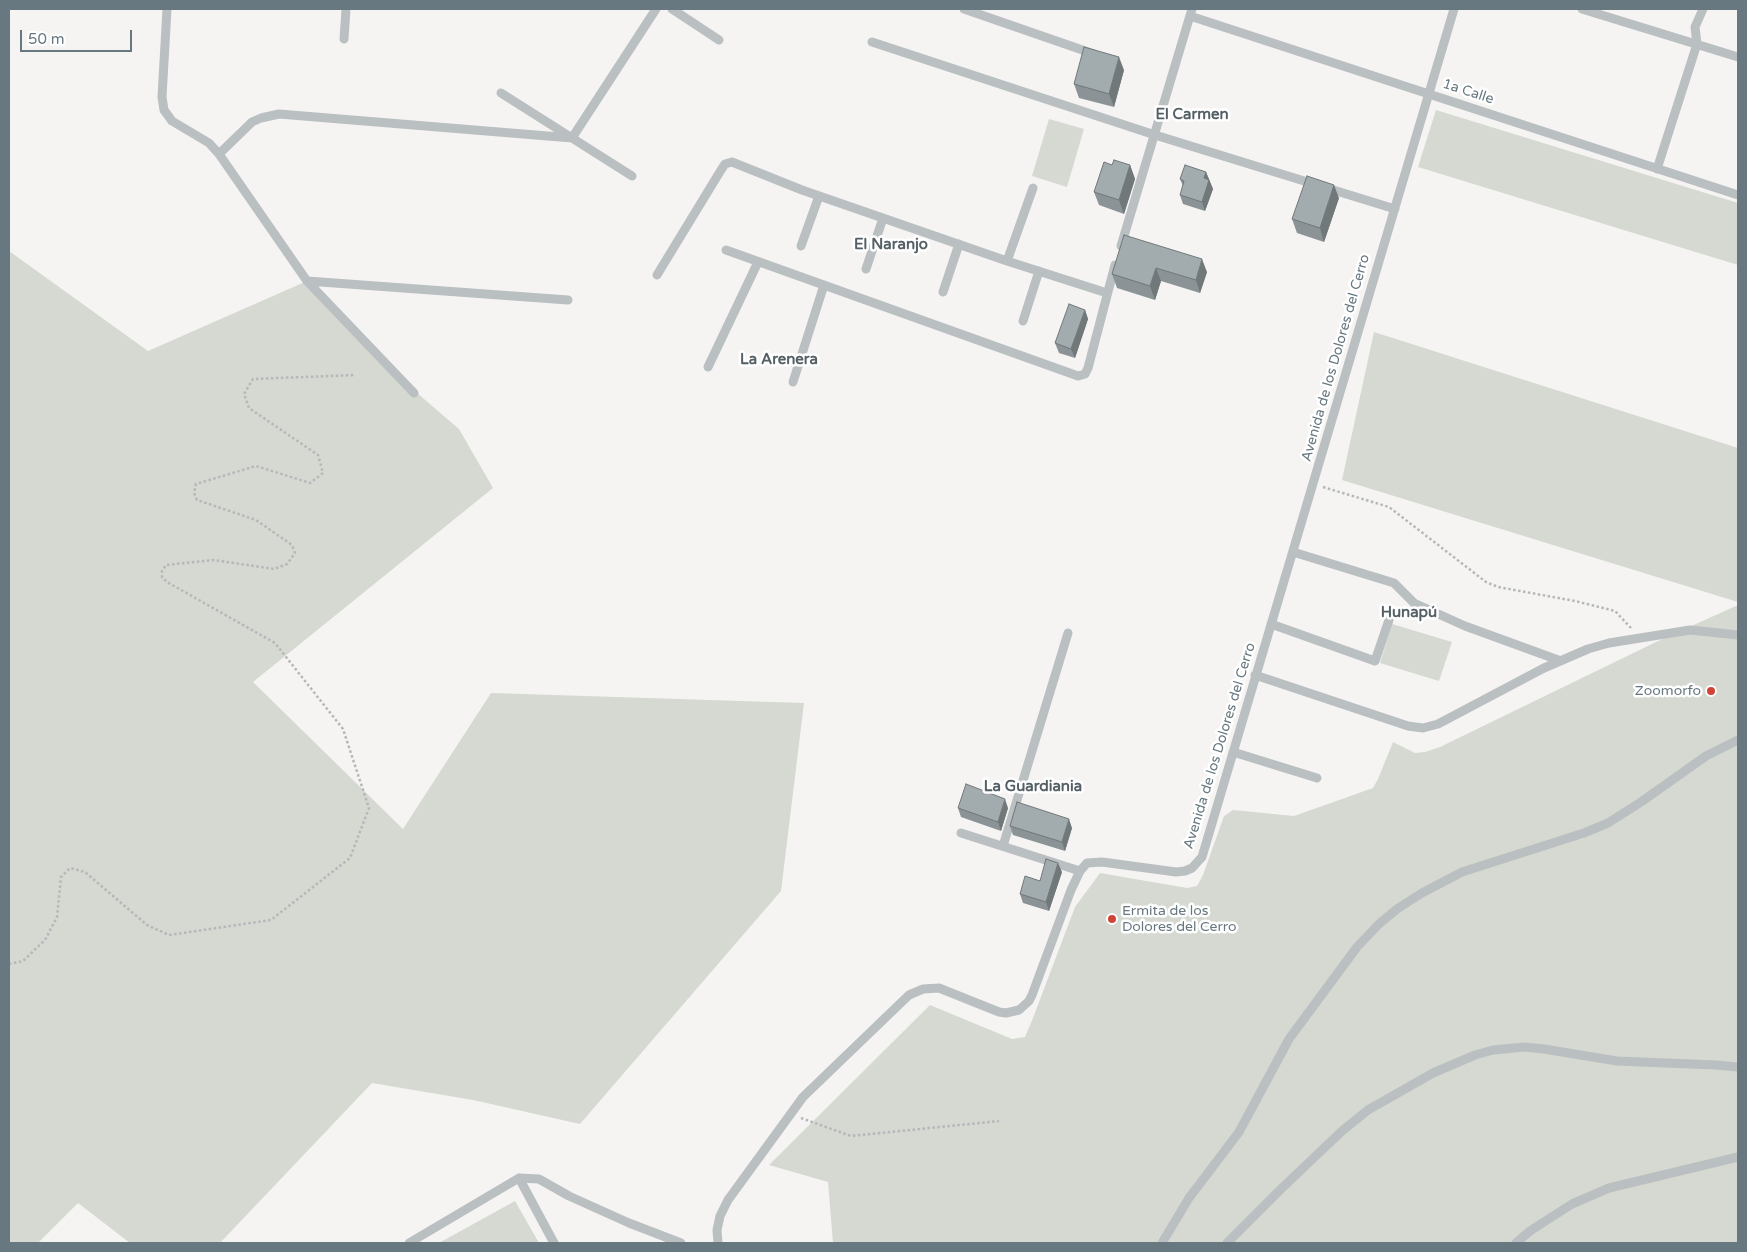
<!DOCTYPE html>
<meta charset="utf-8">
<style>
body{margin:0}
#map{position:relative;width:1747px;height:1252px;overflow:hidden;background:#f5f4f2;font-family:"Varela Round",sans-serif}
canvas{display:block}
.frame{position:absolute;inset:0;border:10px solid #677880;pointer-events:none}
.scale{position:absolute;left:20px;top:30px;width:112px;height:22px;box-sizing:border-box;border:2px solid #677880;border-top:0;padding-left:6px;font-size:15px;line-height:18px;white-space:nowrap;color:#677880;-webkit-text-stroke:4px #fff;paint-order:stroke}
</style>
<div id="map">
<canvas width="1747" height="1252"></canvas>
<div class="frame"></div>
<div class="scale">50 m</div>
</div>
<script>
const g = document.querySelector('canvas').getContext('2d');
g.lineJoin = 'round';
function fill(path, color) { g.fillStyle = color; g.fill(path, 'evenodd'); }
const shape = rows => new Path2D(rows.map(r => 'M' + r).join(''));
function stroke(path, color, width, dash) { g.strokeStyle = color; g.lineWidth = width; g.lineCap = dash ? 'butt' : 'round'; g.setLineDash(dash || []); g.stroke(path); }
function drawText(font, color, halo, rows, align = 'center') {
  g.font = font + ' "Varela Round",sans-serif'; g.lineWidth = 5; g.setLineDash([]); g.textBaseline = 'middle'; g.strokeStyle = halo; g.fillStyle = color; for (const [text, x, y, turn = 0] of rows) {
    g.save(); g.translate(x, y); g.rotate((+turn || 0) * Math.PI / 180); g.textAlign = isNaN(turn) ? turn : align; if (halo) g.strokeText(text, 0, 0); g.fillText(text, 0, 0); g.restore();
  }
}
fill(shape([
 [1436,110,1738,203,1738,265,1418,167],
 [1049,119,1084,129,1067,187,1032,176],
 [9,251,148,351,307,281,395,374,459,429,493,488,253,682,403,829,491,693,804,703,781,891,580,1124,473,1100,372,1083,220,1243,130,1243,78,1203,38,1243,9,1243],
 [1374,332,1738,448,1738,602,1342,480],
 [1738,605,1738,1243,833,1243,828,1182,769,1165,930,1005,1012,1039,1025,1037,1033,1018,1075,907,1100,873,1187,888,1197,886,1203,875,1224,816,1233,810,1294,816,1373,788,1378,779,1393,742,1415,753,1425,752,1440,747,1656,642],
 [1392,624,1452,642,1439,681,1380,663],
 [515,1201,539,1243,439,1243]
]), '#d5d9d1');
stroke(shape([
 [1323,487,1389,507,1486,582,1498,587,1575,601,1615,611,1631,628],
 [9,964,23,961,45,940,57,917,61,877,70,868,85,872,147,925,169,935,271,920,350,858,369,808,343,729,275,643,167,582,162,577,162,571,166,565,214,560,274,569,287,564,295,553,292,545,256,520,197,500,194,493,196,484,256,466,310,483,323,473,318,455,249,408,244,394,253,379,355,375],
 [801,1118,851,1136,999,1121]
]), '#b4b8ba', 2.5, [2.5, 2.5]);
stroke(shape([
 [167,9,162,97,164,110,172,121,209,143,219,154,307,281,414,393],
 [672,9,719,40],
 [964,9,1094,54],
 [1582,9,1738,57],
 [1190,16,1738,195],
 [344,39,346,9],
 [872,42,1155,135,1395,209],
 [501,93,632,176],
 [219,154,252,122,261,118,279,114,572,138,656,9],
 [1657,169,1697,44,1695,27,1703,9],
 [801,246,819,196],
 [1121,246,1192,9],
 [726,250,1078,376,1085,374,1088,368,1115,265],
 [1007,261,1033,188],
 [866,269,883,218],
 [657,275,721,170,725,164,732,162,802,190,1007,261,1107,293],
 [307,281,568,300],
 [943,292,959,244],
 [1023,321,1039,271],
 [708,367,758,262],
 [793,382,824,285],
 [1293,552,1394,583,1414,603,1465,626,1561,661],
 [1271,624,1375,661,1389,620],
 [1255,675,1408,726,1423,728,1438,724,1544,668,1588,649,1609,643,1690,630,1738,635],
 [1233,752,1317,778],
 [961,833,1080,871],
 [1003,846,1068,633],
 [519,1178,554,1243],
 [409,1243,519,1178,539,1179,569,1196,629,1223,681,1243],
 [718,1243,717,1230,720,1216,728,1200,803,1097,909,995,923,989,939,988,999,1012,1006,1013,1019,1010,1029,1001,1032,995,1071,890,1080,871,1087,863,1102,862,1176,872,1185,871,1192,868,1202,857,1454,9],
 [1162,1243,1189,1198,1239,1132,1289,1039,1357,947,1379,924,1397,909,1422,893,1462,872,1584,833,1608,823,1641,802,1706,756,1738,740],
 [1227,1243,1281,1189,1342,1131,1368,1110,1433,1073,1475,1055,1493,1050,1525,1047,1544,1049,1617,1061,1716,1065,1738,1067],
 [1516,1243,1530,1231,1572,1204,1609,1188,1738,1157]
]), '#babfc1', 9);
fill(shape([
 [1124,70,1114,107,1079,98,1074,84],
 [1112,165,1130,165,1135,179,1124,214,1099,205,1094,192],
 [1206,172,1213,189,1205,211,1183,204,1180,195,1183,186,1180,179],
 [1339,198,1324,242,1297,233,1292,219],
 [1124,235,1207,272,1200,293,1161,281,1155,300,1117,288,1112,274],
 [1085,310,1088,319,1075,358,1059,353,1055,343],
 [958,808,1008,808,1001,831,961,817],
 [1010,826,1072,828,1065,851,1013,835],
 [1062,872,1049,911,1023,903,1020,894,1040,881]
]), '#8b9396');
fill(shape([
 [1119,57,1124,70,1114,107,1109,94],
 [1130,165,1135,179,1124,214,1119,200],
 [1206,172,1213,189,1205,211,1202,202,1204,178],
 [1334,185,1339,198,1324,242,1320,228],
 [1202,259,1207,272,1200,293,1196,280],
 [1156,268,1161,281,1155,300,1150,286],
 [1085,310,1088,319,1075,358,1071,349],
 [1005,799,1008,808,1001,831,998,822],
 [1069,819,1072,828,1065,851,1062,842],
 [1058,863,1062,872,1049,911,1046,902]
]), '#71787a');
const building = shape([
 [1084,47,1119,57,1109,94,1074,84,1084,47],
 [1114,160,1130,165,1119,200,1094,192,1104,162,1112,165,1114,160],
 [1185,165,1206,172,1204,178,1209,180,1202,202,1180,195,1184,181,1180,179,1185,165],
 [1307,176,1334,185,1320,228,1292,219,1307,176],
 [1124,235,1202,259,1196,280,1156,268,1150,286,1112,274,1124,235],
 [1069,304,1085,310,1071,349,1055,343,1069,304],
 [966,784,1005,799,998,822,958,808,966,784],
 [1017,802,1069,819,1062,842,1010,826,1017,802],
 [1046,859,1058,863,1046,902,1020,894,1025,876,1040,881,1046,859]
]);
fill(building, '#a2abae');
stroke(building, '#71787a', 1);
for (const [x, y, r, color] of [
 [1711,691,5,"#d04437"],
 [1112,919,5,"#d04437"]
]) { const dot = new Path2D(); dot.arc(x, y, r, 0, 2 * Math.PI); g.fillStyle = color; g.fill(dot); stroke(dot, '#fff', 2); }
drawText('14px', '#677880', '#fff', [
 ["1a Calle",1468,92,18],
 ["Avenida de los Dolores del Cerro",1336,358,-74],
 ["Avenida de los Dolores del Cerro",1220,746,-73]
]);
drawText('14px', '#677880', '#fff', [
 ["Zoomorfo",1701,691],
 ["Ermita de los",1122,911,"left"],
 ["Dolores del Cerro",1122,927,"left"]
], 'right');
drawText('bold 15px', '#546065', '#fff', [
 ["El Carmen",1192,115],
 ["El Naranjo",891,245],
 ["La Arenera",779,360],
 ["Hunapú",1409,613],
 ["La Guardiania",1033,787]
]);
</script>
